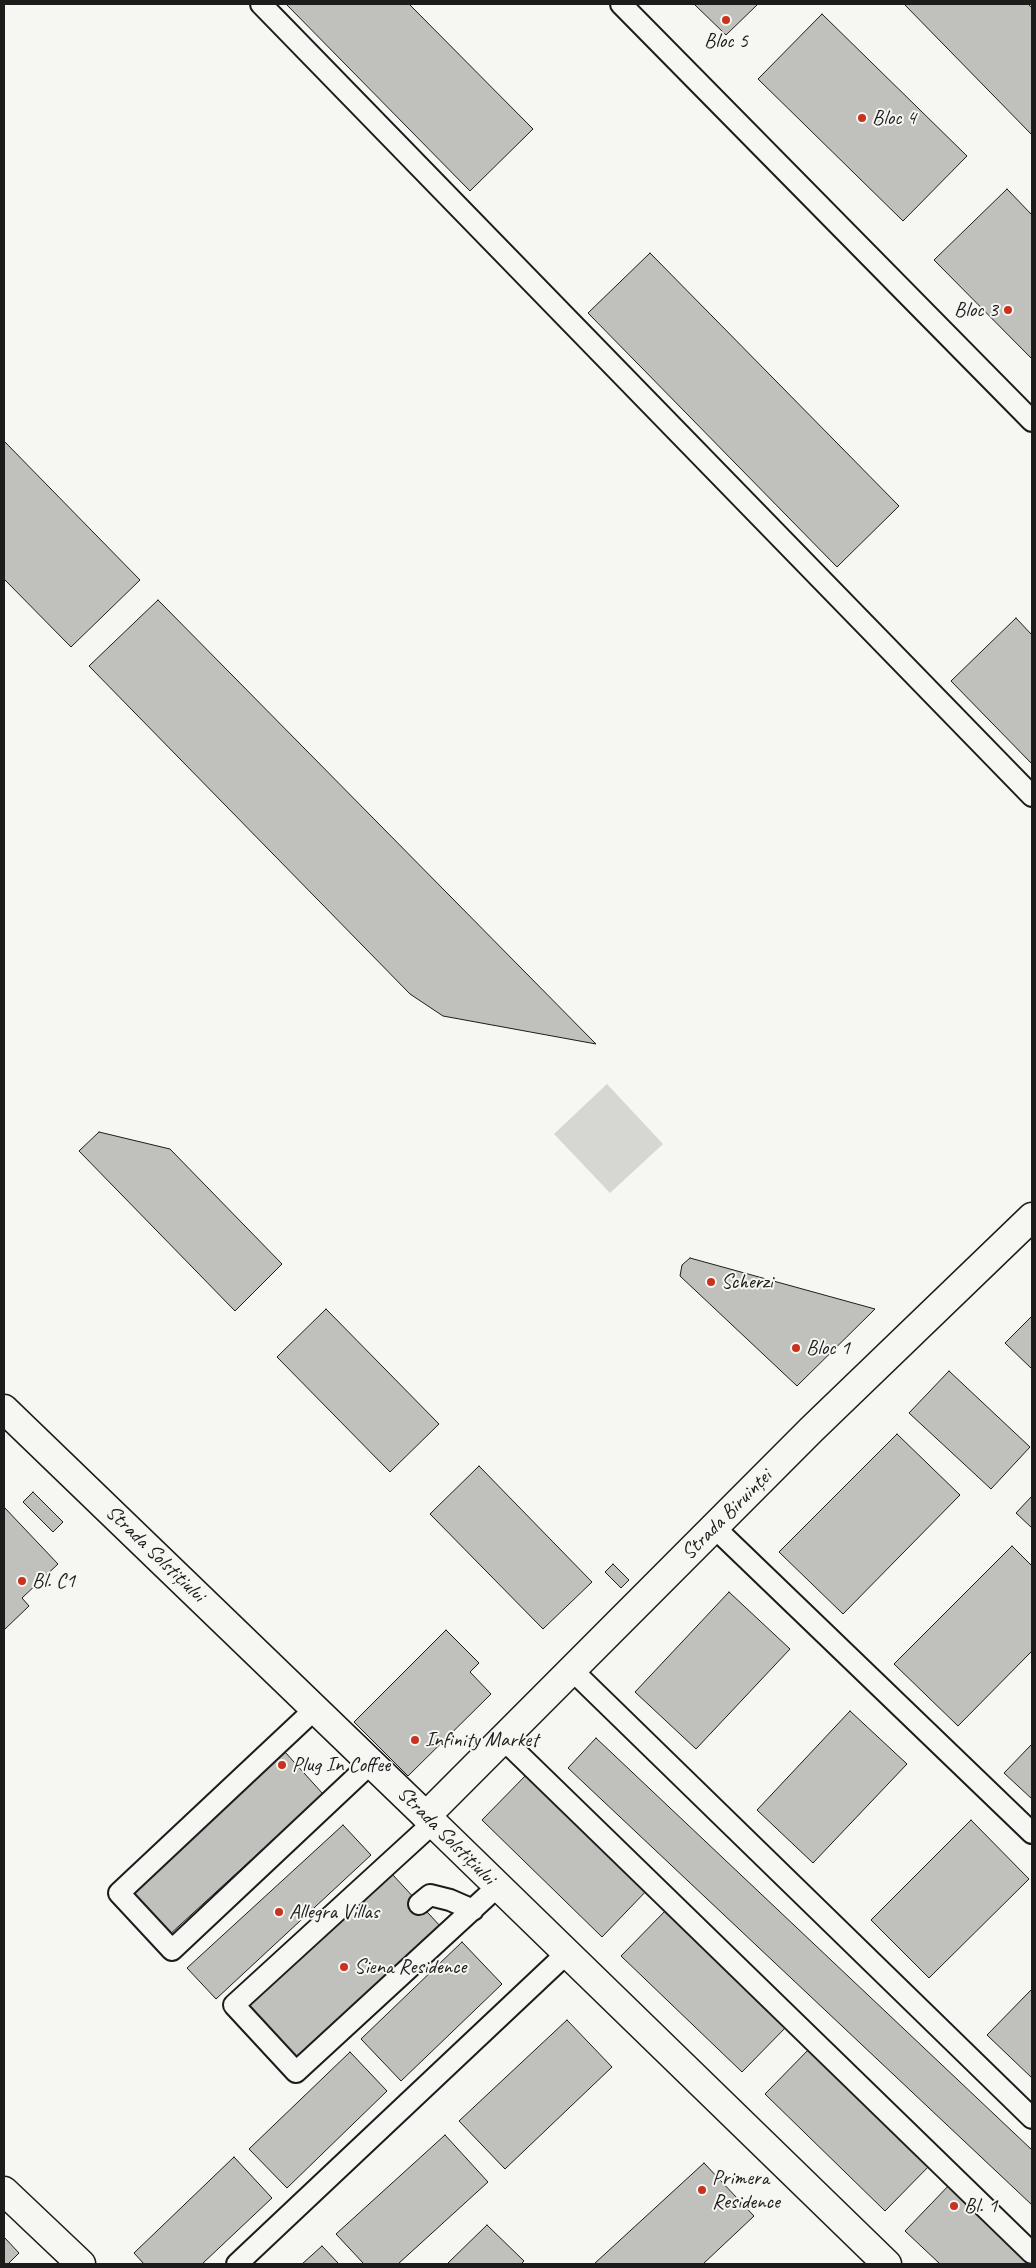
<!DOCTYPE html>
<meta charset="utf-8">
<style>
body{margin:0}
#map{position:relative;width:1036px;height:2268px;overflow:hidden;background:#f6f6f2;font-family:Caveat,sans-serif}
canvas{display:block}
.frame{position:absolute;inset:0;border:5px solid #1c1c1c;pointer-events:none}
</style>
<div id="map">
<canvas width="1036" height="2268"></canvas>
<div class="frame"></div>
</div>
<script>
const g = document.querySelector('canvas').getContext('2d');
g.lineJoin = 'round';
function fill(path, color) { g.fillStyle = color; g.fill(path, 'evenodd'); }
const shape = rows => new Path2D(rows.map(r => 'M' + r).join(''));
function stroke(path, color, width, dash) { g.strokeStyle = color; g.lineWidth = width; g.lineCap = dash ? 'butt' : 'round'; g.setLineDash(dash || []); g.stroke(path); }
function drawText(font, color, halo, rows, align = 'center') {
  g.font = font + ' Caveat,sans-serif'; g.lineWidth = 4; g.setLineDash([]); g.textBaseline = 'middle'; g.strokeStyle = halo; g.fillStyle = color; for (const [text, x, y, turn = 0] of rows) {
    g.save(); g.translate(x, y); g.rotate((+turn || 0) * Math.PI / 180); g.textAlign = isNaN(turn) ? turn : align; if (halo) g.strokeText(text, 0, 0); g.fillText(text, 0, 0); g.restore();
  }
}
fill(shape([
 [607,1084,663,1144,610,1193,554,1134]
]), '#d6d6d2');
const building = shape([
 [286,4,409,4,533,129,470,191,286,4],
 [694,4,758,4,726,35,694,4],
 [904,4,1028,4,1032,8,1032,135,904,4],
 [822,14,967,156,903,221,758,79,822,14],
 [1007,189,1032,215,1032,359,934,260,1007,189],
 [650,253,899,506,837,567,588,313,650,253],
 [4,441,140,580,71,647,4,579,4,441],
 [158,600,596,1044,443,1016,410,994,89,666,158,600],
 [1016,618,1032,635,1032,764,951,681,1016,618],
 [99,1132,170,1149,282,1264,235,1311,79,1151,99,1132],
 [690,1258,875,1309,797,1386,680,1276,682,1265,690,1258],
 [326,1309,439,1424,390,1472,277,1357,326,1309],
 [1032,1316,1032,1369,1005,1343,1032,1316],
 [949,1371,1030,1447,991,1489,909,1413,949,1371],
 [897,1434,960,1495,843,1614,779,1552,897,1434],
 [479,1466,592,1582,543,1629,430,1514,479,1466],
 [33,1492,63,1522,53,1532,23,1502,33,1492],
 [1032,1496,1032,1528,1016,1513,1032,1496],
 [4,1507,58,1564,22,1598,29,1606,4,1630,4,1507],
 [1012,1546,1032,1566,1032,1651,958,1726,894,1664,1012,1546],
 [613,1564,629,1580,621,1588,605,1572,613,1564],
 [729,1592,790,1649,696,1749,635,1692,729,1592],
 [446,1630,479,1663,470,1672,491,1694,408,1776,354,1722,446,1630],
 [850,1711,907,1764,813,1863,757,1810,850,1711],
 [596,1738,1032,2150,1032,2205,568,1768,596,1738],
 [1032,1744,1032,1799,1004,1773,1032,1744],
 [285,1752,323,1794,168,1936,130,1894,285,1752],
 [530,1771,650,1887,602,1937,482,1820,530,1771],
 [971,1820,1029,1879,929,1978,871,1920,971,1820],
 [343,1825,371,1855,216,1999,187,1968,343,1825],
 [392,1874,441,1927,296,2061,247,2008,392,1874],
 [670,1906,790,2023,742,2072,621,1956,670,1906],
 [462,1942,502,1984,401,2081,361,2039,462,1942],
 [1032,1989,1032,2078,987,2035,1032,1989],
 [567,2020,612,2067,505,2169,459,2121,567,2020],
 [813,2045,933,2162,885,2211,765,2094,813,2045],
 [350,2052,387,2091,287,2188,249,2149,350,2052],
 [445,2135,488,2182,398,2264,364,2264,336,2234,445,2135],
 [234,2157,272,2198,202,2264,144,2264,134,2253,234,2157],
 [704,2163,754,2216,703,2264,594,2264,704,2163],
 [953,2181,1032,2258,1032,2264,940,2264,905,2231,953,2181],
 [487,2225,524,2261,521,2264,447,2264,487,2225],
 [4,2237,19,2253,8,2264,4,2264,4,2237],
 [322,2246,339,2264,302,2264,322,2246]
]);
fill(building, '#c0c0bd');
stroke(building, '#1c1c1c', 1);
const lane = shape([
 [261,4,1032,796],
 [621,4,1032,421],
 [715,1528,1032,1833],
 [572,1670,1032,2118],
 [315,1709,119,1893,172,1950,371,1763],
 [503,1739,1032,2253],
 [433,1823,234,2005,296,2072,497,1887],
 [419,1904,430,1895,450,1900,473,1910],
 [237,2264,566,1954]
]);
const street = shape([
 [4,1409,426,1816],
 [4,2191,81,2264]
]);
const secondary = shape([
 [887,2264,426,1816,812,1429,1032,1217]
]);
stroke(lane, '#1c1c1c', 24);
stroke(street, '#1c1c1c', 31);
stroke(secondary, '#1c1c1c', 31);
stroke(lane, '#f6f6f2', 20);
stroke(street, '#f6f6f2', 28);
stroke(secondary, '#f6f6f2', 28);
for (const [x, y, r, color] of [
 [726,20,5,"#c8321e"],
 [862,118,5,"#c8321e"],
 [1008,310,5,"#c8321e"],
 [711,1282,5,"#c8321e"],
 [796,1348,5,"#c8321e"],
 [22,1581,5,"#c8321e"],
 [415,1740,5,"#c8321e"],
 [282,1765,5,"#c8321e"],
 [279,1912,5,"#c8321e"],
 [344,1967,5,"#c8321e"],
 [702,2190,5,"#c8321e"],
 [954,2206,5,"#c8321e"]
]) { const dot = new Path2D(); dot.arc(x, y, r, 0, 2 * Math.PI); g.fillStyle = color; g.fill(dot); stroke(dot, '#f6f6f2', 2); }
drawText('21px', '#1c1c1c', '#f6f6f2', [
 ["Bloc 5",726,41,"center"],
 ["Bloc 4",872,118],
 ["Bloc 3",998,310,"right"],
 ["Scherzi",721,1282],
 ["Bloc 1",806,1348],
 ["Bl. C1",32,1581],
 ["Infinity Market",425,1740],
 ["Plug In Coffee",292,1765],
 ["Allegra Villas",289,1912],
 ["Siena Residence",354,1967],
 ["Primera",712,2178],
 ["Residence",712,2202],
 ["Bl. 1",964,2206]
], 'left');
drawText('21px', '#1c1c1c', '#f6f6f2', [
 ["Strada Biruinței",727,1515,-45],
 ["Strada Solstițiului",155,1554,44],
 ["Strada Solstițiului",446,1836,45]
]);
</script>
